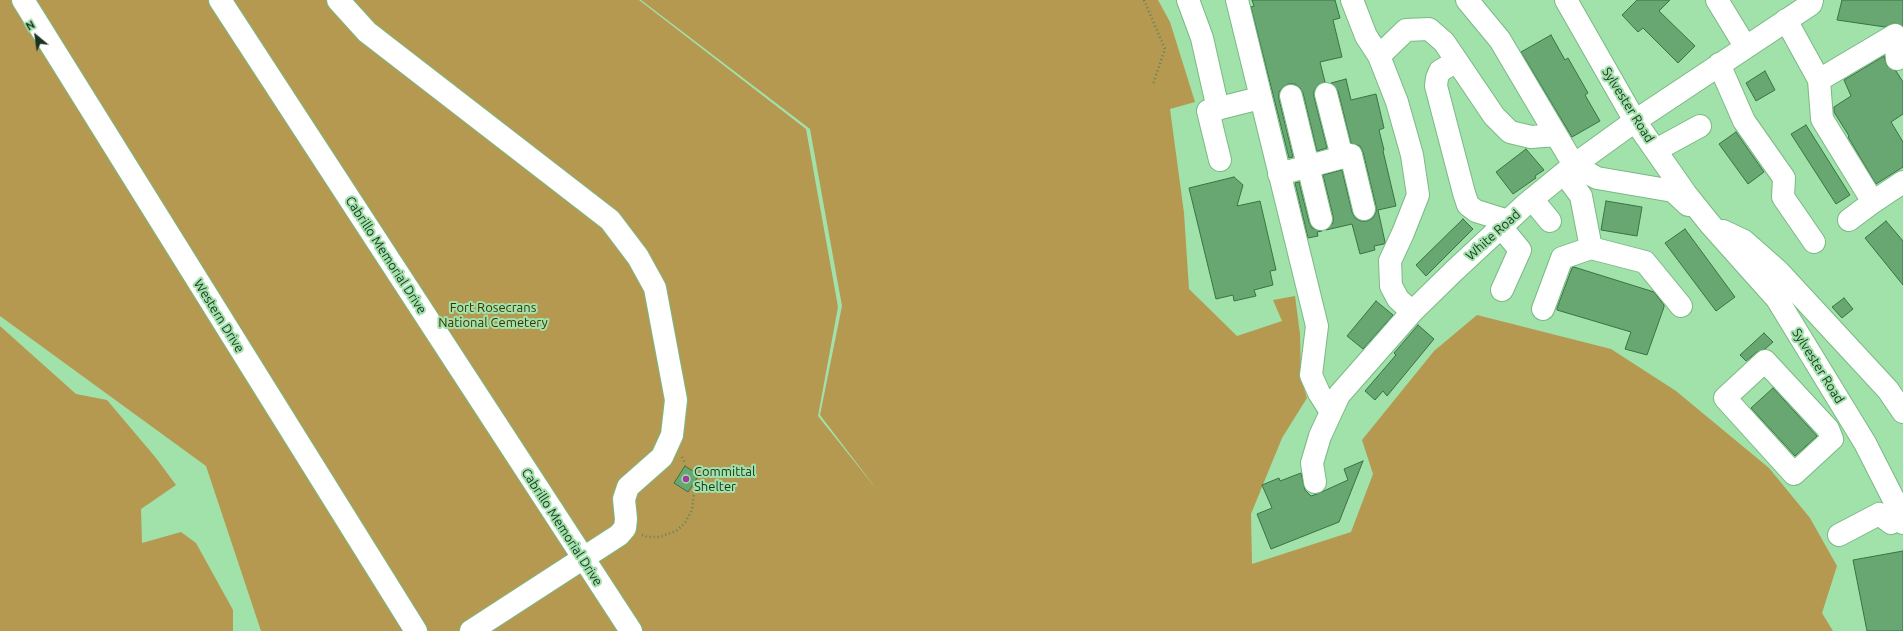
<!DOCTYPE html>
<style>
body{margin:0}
#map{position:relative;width:1903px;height:631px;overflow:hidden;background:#a1e1aa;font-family:Ubuntu,sans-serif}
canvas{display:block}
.north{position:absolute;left:16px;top:16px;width:40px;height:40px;-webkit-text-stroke:3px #a1e1aa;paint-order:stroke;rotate:331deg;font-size:11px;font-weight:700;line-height:16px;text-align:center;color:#1a331e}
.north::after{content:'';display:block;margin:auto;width:14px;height:18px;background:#1a331e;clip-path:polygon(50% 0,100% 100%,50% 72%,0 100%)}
</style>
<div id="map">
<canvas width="1903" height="631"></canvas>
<div class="north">N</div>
</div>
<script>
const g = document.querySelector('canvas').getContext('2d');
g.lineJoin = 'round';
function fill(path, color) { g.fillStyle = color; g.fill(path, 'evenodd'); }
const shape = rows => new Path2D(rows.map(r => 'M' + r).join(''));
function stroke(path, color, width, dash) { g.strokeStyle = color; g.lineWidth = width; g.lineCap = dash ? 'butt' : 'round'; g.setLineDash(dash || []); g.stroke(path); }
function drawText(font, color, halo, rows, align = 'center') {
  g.font = font + ' Ubuntu,sans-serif'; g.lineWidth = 4; g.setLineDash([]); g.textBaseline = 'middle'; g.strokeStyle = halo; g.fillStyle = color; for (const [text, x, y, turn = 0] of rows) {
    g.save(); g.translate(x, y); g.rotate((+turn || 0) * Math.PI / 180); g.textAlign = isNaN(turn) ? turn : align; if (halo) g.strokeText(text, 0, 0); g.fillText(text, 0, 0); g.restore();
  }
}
fill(shape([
 [0,0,639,0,806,129,838,307,818,416,878,491,820,415,842,306,810,129,641,0,1158,0,1170,22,1195,102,1170,109,1184,213,1189,289,1237,336,1282,321,1273,300,1295,296,1300,334,1301,379,1307,398,1282,438,1251,514,1252,564,1351,532,1373,474,1362,440,1434,351,1477,315,1611,349,1676,391,1769,468,1810,518,1837,566,1822,613,1833,631,261,631,206,466,0,316],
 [0,326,76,394,107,400,156,458,176,485,141,509,142,543,181,532,196,543,233,610,233,631,0,631]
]), '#b59951');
const building = shape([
 [1252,0,1335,0,1340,18,1333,20,1342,57,1320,62,1325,82,1318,85,1314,91,1314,97,1327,148,1317,151,1303,93,1300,88,1295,84,1288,84,1283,87,1279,92,1279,99,1293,157,1289,158,1251,7,1254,6,1252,0],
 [1637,0,1670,0,1659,11,1695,46,1678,63,1643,28,1638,32,1622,15,1637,0],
 [1842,0,1903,0,1903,26,1894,23,1885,27,1837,20,1842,0],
 [1551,35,1565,60,1568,58,1588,93,1585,95,1600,121,1572,137,1521,52,1551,35],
 [1884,56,1887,66,1896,71,1903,82,1903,114,1891,122,1903,142,1903,167,1876,184,1848,137,1849,136,1834,112,1834,107,1851,96,1844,80,1884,56],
 [1765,71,1775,90,1756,101,1746,83,1765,71],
 [1346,79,1351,100,1376,94,1384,128,1379,130,1384,150,1383,151,1396,206,1378,210,1385,242,1384,244,1374,246,1375,250,1360,254,1352,224,1326,230,1333,223,1333,216,1323,175,1342,170,1352,212,1355,218,1361,221,1367,221,1373,218,1376,212,1376,206,1363,152,1360,146,1351,143,1338,91,1331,83,1346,79],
 [1806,125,1850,195,1836,204,1791,134,1806,125],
 [1736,132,1764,172,1748,184,1719,144,1736,132],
 [1526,149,1544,170,1535,176,1536,178,1513,194,1496,172,1526,149],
 [1234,177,1243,185,1237,206,1260,201,1276,270,1270,271,1273,285,1254,290,1256,296,1234,301,1233,295,1216,299,1189,188,1234,177],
 [1299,182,1309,222,1312,228,1322,231,1317,232,1318,236,1308,238,1295,183,1299,182],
 [1606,201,1642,207,1637,236,1601,230,1606,201],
 [1463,219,1473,229,1426,276,1416,265,1463,219],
 [1886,221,1903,241,1903,285,1865,238,1886,221],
 [1685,229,1735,297,1716,311,1665,243,1685,229],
 [1574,267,1654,292,1664,305,1664,307,1647,355,1625,349,1631,332,1557,310,1557,308,1572,268,1574,267],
 [1844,298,1853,309,1842,318,1832,307,1844,298],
 [1376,301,1393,315,1363,349,1347,336,1376,301],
 [1418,325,1434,339,1387,396,1383,391,1375,400,1365,391,1396,355,1394,353,1418,325],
 [1764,333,1773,342,1765,349,1757,352,1746,361,1740,355,1764,333],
 [1773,388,1817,436,1795,456,1751,408,1773,388],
 [1363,461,1339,522,1271,549,1257,514,1272,508,1262,485,1279,478,1280,481,1301,473,1305,490,1311,496,1317,494,1348,480,1344,469,1363,461],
 [685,466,699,475,688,492,674,483,685,466],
 [1903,551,1903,631,1867,631,1853,560,1903,551]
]);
fill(building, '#68a672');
stroke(building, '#377443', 1);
const minor = shape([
 [23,0,416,631],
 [338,0,367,32,610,220,638,257,655,288,676,400,672,435,662,457,628,487,624,499,626,519,625,528,619,535,471,631],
 [1188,0,1202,38,1218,109],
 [1237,0,1317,326,1311,375,1319,393,1331,412],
 [1352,0,1366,36,1379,56],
 [1467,0,1500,40,1574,165,1597,178,1673,191,1688,205],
 [1566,0,1635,121,1686,194,1710,224,1777,299,1865,443,1896,504,1903,523],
 [1717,0,1745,46],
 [1786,20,1819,80,1822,119,1873,202,1849,220],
 [1457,61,1440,71,1437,78,1436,86,1464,193,1468,205,1476,211,1508,221],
 [1719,64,1744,121,1784,178,1783,197,1814,242],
 [1819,80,1895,35,1897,59],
 [1326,94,1342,157],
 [1291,96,1321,219],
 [1656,150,1700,126],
 [1220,160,1208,111,1260,98],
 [1279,174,1351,155,1364,209],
 [1532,199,1550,221],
 [1873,202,1903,182],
 [1501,227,1520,250,1502,290],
 [1723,231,1744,241,1778,271,1888,390,1903,412],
 [1591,248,1645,262,1681,306],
 [1543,309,1562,258,1591,248,1581,196,1564,173],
 [1412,312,1398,299,1391,286,1390,261,1403,233,1418,195,1412,155,1397,102,1379,56,1406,30,1429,29,1444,42,1494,116,1510,132,1531,137,1556,135],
 [1765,361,1828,429,1832,439,1794,474,1725,398,1765,361],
 [1315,482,1312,463,1320,436,1339,395,1412,312,1455,270,1525,205,1574,165,1635,121,1811,4,1812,0],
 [1839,535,1879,514,1891,523,1901,518]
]);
const major = shape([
 [220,0,631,631]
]);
stroke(minor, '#7ab984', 24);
stroke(major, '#7ab984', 24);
stroke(shape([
 [1144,0,1165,49,1153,84],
 [682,457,685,463],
 [642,535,648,537,660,537,676,531,685,523,692,510,694,492]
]), '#58835f', 2.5, [1, 3]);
stroke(minor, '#fff', 22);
stroke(major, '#fff', 22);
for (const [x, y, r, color] of [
 [686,479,4,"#a13ca0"]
]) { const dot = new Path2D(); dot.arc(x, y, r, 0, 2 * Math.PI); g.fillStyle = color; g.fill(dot); stroke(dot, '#a1e1aa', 1.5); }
drawText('13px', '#1a331e', '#a1e1aa', [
 ["Sylvester Road",1628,105,58],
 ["White Road",1493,235,-42],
 ["Cabrillo Memorial Drive",386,255,57],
 ["Western Drive",219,316,58],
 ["Sylvester Road",1818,366,58],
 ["Cabrillo Memorial Drive",562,527,57]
]);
drawText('13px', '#413101', '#a1e1aa', [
 ["Fort Rosecrans",493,308],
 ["National Cemetery",493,323]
]);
drawText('13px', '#1a331e', '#a1e1aa', [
 ["Committal",694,472],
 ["Shelter",694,487]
], 'left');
</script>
